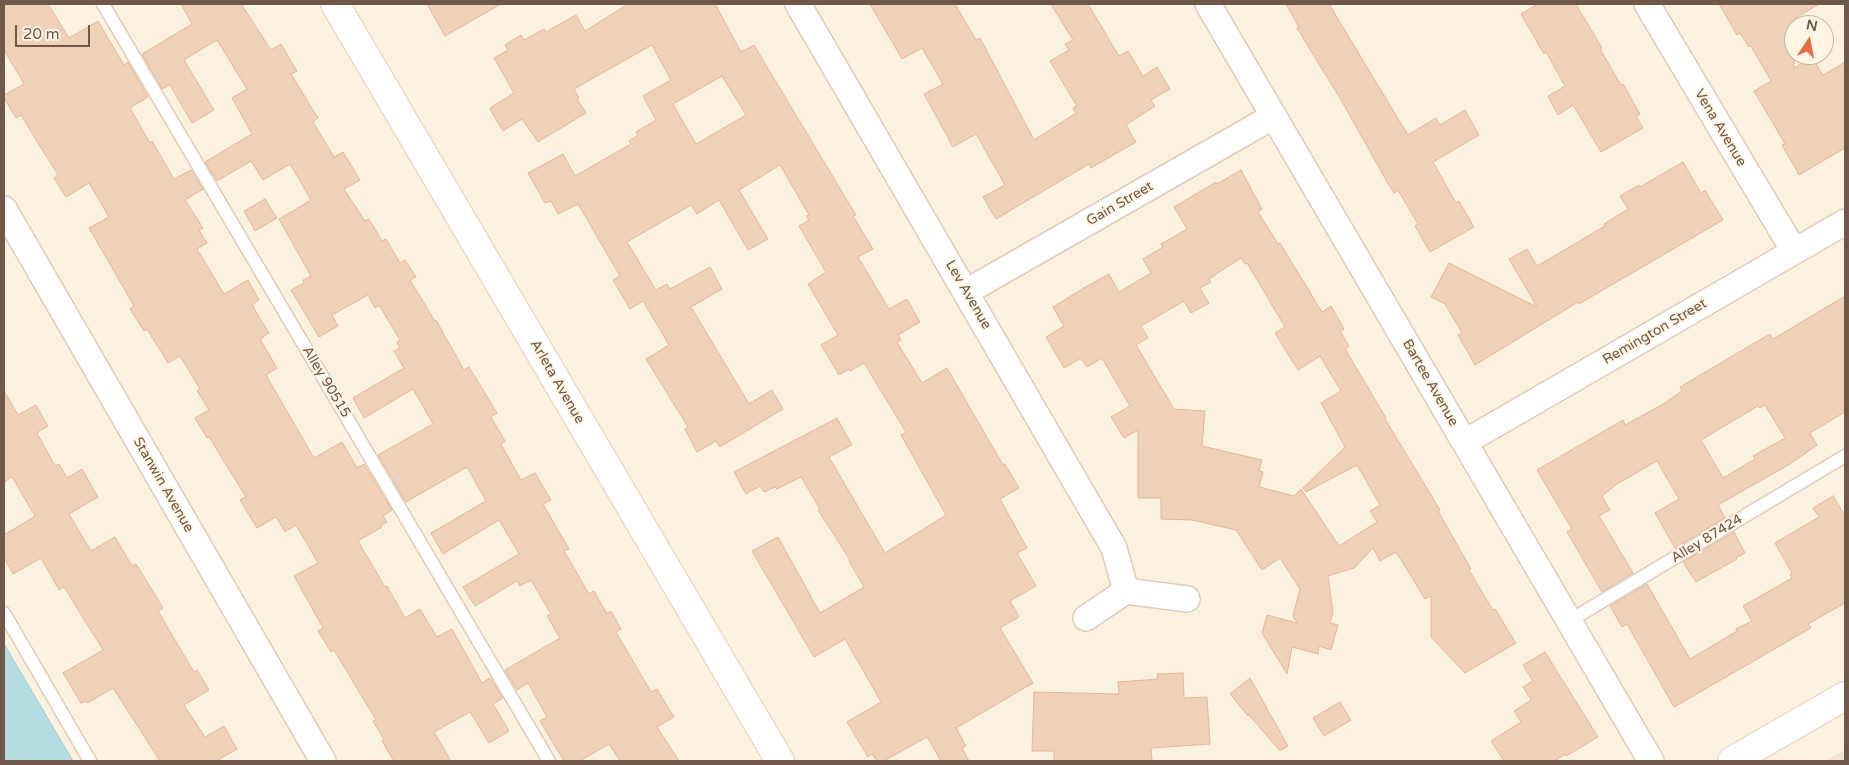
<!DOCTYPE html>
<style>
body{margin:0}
#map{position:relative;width:1849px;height:765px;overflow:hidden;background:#fbf1df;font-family:"Varela Round",sans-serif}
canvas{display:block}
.frame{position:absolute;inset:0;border:5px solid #705848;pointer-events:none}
.north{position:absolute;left:1784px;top:15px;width:50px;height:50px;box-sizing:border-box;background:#fef5e5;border:1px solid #c5b6a6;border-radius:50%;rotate:11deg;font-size:14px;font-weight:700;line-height:20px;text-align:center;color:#705848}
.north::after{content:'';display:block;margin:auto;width:18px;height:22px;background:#e26e47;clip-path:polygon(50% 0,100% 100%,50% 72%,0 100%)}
.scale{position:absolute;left:15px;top:25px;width:75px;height:22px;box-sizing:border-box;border:2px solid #705848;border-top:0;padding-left:6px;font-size:15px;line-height:18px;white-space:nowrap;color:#705848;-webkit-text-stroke:4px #fef5e5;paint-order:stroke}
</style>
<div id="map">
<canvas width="1849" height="765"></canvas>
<div class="frame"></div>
<div class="north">N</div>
<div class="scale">20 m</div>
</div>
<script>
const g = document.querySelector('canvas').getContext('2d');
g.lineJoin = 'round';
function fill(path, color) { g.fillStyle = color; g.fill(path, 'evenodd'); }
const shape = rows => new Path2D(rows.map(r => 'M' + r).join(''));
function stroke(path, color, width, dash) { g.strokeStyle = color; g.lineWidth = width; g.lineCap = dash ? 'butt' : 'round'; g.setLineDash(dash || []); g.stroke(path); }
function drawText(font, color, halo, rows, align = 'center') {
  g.font = font + ' "Varela Round",sans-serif'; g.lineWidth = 4; g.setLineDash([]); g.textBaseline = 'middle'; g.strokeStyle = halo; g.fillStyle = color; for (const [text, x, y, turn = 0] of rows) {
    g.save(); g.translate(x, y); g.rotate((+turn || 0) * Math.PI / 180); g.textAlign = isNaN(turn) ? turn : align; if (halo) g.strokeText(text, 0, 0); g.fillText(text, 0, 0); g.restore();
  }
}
fill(shape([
 [1845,750,1845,761,1825,761]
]), '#f2e3ce');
const water = shape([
 [4,644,73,761,4,761,4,644]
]);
fill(water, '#b5dbe3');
stroke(water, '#9ccad4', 1);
const building = shape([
 [4,4,48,4,69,38,98,21,124,65,128,62,148,97,130,108,150,143,152,141,174,179,191,170,203,189,185,200,203,228,199,230,207,243,197,249,224,294,248,280,259,300,252,305,269,333,260,339,277,368,266,375,314,458,342,442,357,468,364,464,392,510,383,516,387,522,381,525,382,527,358,541,385,587,387,586,405,618,420,609,437,637,452,629,482,683,490,678,503,698,493,704,509,731,489,743,470,712,434,732,451,761,394,761,382,741,384,740,373,721,376,720,334,650,331,652,318,631,323,628,294,576,318,563,296,525,285,532,276,517,257,528,240,500,246,497,209,437,207,438,195,418,209,410,197,391,200,389,180,356,168,363,147,329,144,331,130,309,134,306,89,228,109,217,89,183,66,197,54,178,58,175,35,138,21,115,16,118,4,98,4,95,24,84,4,50,4,4],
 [181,4,241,4,271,50,281,44,297,71,291,74,318,118,313,122,334,157,343,152,360,180,344,189,365,221,369,219,382,241,386,239,400,263,405,260,416,277,410,280,435,321,436,320,464,370,469,367,497,413,491,417,505,441,501,444,521,480,535,473,551,500,543,504,569,549,564,551,589,594,594,591,607,614,611,611,621,629,616,632,651,692,657,689,674,717,657,727,679,761,620,761,609,744,580,761,564,761,540,721,547,717,528,683,517,690,505,670,560,638,547,616,551,614,531,580,520,586,517,581,475,606,463,587,519,554,499,520,443,554,431,533,486,501,467,467,406,502,378,455,433,424,413,389,364,418,353,398,404,368,394,351,400,348,397,342,400,340,379,305,375,308,368,295,332,315,338,326,319,337,291,290,304,283,303,280,311,276,279,219,311,200,290,164,263,180,251,161,217,181,205,162,252,134,232,98,247,89,217,40,184,60,214,110,192,123,170,85,162,89,142,54,192,24,181,4],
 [427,4,501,4,445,36,427,4],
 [628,4,715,4,741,52,754,45,856,215,853,216,873,249,858,257,889,309,907,299,920,322,898,335,901,340,897,342,922,383,947,368,1003,465,1005,464,1019,488,1000,499,1027,548,1017,553,1036,586,1010,601,1019,617,1000,628,1033,683,956,728,966,746,962,748,969,761,941,761,927,737,884,761,877,761,872,754,868,757,847,722,881,702,845,639,814,657,752,551,778,537,820,613,864,587,849,561,850,560,818,510,820,509,801,477,777,489,775,487,764,492,760,486,746,494,734,472,837,418,852,445,829,457,885,553,946,515,901,435,906,432,864,363,850,371,849,369,839,375,821,345,838,335,808,284,826,272,799,226,809,220,806,216,809,215,780,165,739,190,768,239,748,250,719,200,697,214,691,205,627,242,656,290,667,284,670,289,710,267,722,289,691,307,749,404,772,390,783,409,720,447,716,441,697,452,685,429,688,427,646,359,669,345,643,301,630,309,613,280,620,276,578,204,558,214,551,201,545,203,528,173,563,154,575,176,631,144,629,141,638,135,636,132,656,120,643,96,671,80,652,45,574,89,579,98,577,99,586,113,538,142,522,119,503,131,491,111,490,108,514,93,494,58,508,50,505,45,521,35,524,40,544,29,546,32,576,15,585,31,628,4],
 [722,76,746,115,696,144,673,104,722,76],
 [870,4,955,4,976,40,980,38,1034,140,1076,113,1073,108,1077,106,1050,61,1069,50,1065,44,1073,40,1051,4,1088,4,1119,56,1128,51,1143,76,1157,67,1170,89,1151,100,1155,106,1126,125,1136,142,1091,168,1089,164,996,219,983,197,1005,185,976,134,953,147,924,94,943,84,922,48,902,59,870,4],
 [1286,4,1329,4,1408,135,1436,118,1440,125,1465,110,1479,135,1433,162,1456,203,1459,201,1474,227,1430,252,1415,226,1418,224,1398,190,1394,193,1387,182,1344,105,1297,28,1299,27,1286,4],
 [1538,4,1576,4,1602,48,1600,49,1621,85,1623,84,1640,114,1636,116,1643,128,1601,152,1573,105,1558,115,1548,96,1565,86,1546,52,1544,54,1521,14,1538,4],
 [1719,4,1819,4,1794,19,1794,68,1812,57,1823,75,1845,62,1845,148,1799,175,1782,145,1785,144,1754,91,1771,81,1751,46,1749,47,1740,33,1737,35,1719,4],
 [1683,162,1701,193,1705,190,1723,220,1579,304,1578,302,1475,365,1458,335,1462,333,1445,304,1431,297,1449,263,1537,307,1509,259,1527,249,1537,266,1605,226,1604,224,1628,209,1620,196,1639,185,1640,187,1683,162],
 [1241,170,1262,209,1258,212,1278,244,1280,243,1322,312,1331,306,1344,329,1340,331,1349,346,1345,349,1386,418,1385,419,1440,510,1438,511,1471,569,1469,570,1493,610,1495,609,1516,643,1465,673,1431,637,1431,596,1425,599,1396,552,1380,561,1373,548,1354,568,1328,576,1333,612,1330,623,1338,625,1331,650,1319,646,1318,654,1292,647,1287,674,1262,633,1267,615,1297,623,1293,616,1300,589,1280,558,1262,570,1236,530,1192,520,1161,519,1161,498,1138,498,1138,430,1124,438,1111,417,1130,406,1102,358,1087,367,1081,358,1064,368,1046,337,1064,326,1053,307,1087,286,1109,274,1119,292,1151,273,1143,259,1163,247,1161,244,1187,229,1174,207,1216,182,1217,184,1241,170],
 [1241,258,1245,264,1247,263,1285,327,1275,333,1298,370,1320,356,1341,391,1321,403,1345,447,1303,488,1306,492,1357,465,1380,505,1370,511,1377,522,1339,546,1301,489,1294,496,1259,487,1263,472,1259,471,1262,460,1202,446,1205,411,1174,409,1136,345,1148,338,1141,326,1184,301,1191,313,1209,303,1200,288,1211,282,1209,279,1241,258],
 [265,199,277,218,255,231,244,211,265,199],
 [1845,296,1845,412,1810,433,1817,445,1790,464,1718,505,1725,518,1675,548,1655,513,1679,499,1657,461,1617,484,1602,496,1610,510,1599,516,1633,573,1602,592,1567,532,1572,529,1537,470,1623,420,1625,425,1663,404,1682,391,1680,387,1729,358,1770,334,1773,339,1845,296],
 [1765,405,1785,438,1753,456,1755,459,1723,478,1701,440,1758,406,1760,408,1765,405],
 [4,391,18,415,36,405,48,426,37,433,55,466,59,464,67,478,82,469,98,497,69,514,91,551,115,537,132,566,136,564,163,608,158,611,194,672,197,670,209,690,184,705,205,737,224,726,237,749,216,761,160,761,113,688,88,703,86,701,81,703,63,673,103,650,64,587,59,590,41,558,13,574,4,557,4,535,35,516,12,477,4,482,4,391],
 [1833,496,1845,516,1845,603,1808,624,1811,628,1674,707,1627,624,1622,627,1610,606,1647,584,1690,659,1737,631,1736,629,1752,621,1743,606,1792,578,1790,574,1792,573,1775,543,1819,517,1813,508,1833,496],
 [1734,532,1745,553,1736,558,1737,559,1696,582,1683,562,1734,532],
 [1545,652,1598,737,1566,756,1565,754,1555,761,1504,761,1491,741,1521,722,1514,711,1531,700,1523,687,1533,681,1523,665,1545,652],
 [1183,673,1184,698,1207,697,1210,744,1151,748,1152,761,1054,761,1054,751,1032,751,1034,692,1119,694,1118,682,1158,679,1157,674,1183,673],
 [1250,678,1288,746,1280,751,1249,715,1248,716,1230,694,1250,678],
 [1340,702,1351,720,1324,736,1313,718,1340,702]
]);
fill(building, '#efd0b8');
stroke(building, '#e1b799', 1);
const lane = shape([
 [103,4,549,761],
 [4,613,90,761],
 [1569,621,1845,456]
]);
const street = shape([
 [798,4,1114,548,1126,591],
 [1208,4,1651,761],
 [1647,4,1794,251],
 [4,209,323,761],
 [966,292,1274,116],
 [1465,442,1845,222],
 [1086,618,1126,591,1187,599]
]);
const secondary = shape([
 [335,4,780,761],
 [1732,761,1845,696]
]);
stroke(lane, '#decdbc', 15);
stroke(street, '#decdbc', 28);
stroke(secondary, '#e3ceba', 30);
stroke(lane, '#fff', 12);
stroke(street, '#fff', 25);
stroke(secondary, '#fff', 28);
drawText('14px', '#705848', '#fef5e5', [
 ["Vena Avenue",1720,128,59],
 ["Gain Street",1120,204,-30],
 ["Lev Avenue",968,295,60],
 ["Remington Street",1655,332,-30],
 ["Alley 90515",326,382,59],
 ["Arleta Avenue",557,382,60],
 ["Bartee Avenue",1430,383,60],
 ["Stanwin Avenue",163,485,60],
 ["Alley 87424",1707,539,-31]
]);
</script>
